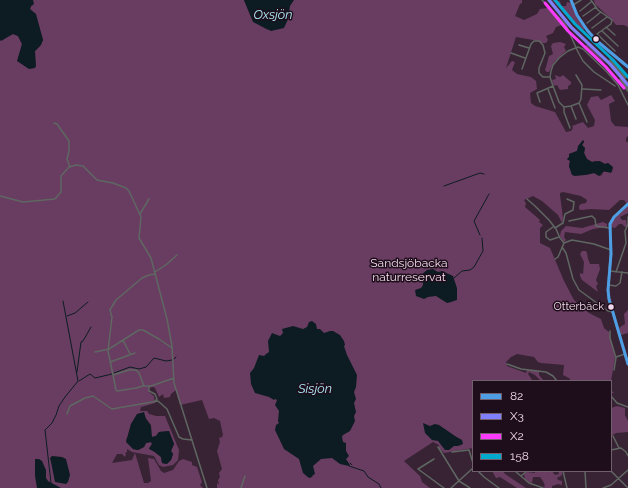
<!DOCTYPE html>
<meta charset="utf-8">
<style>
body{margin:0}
#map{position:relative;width:628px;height:488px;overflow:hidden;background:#382334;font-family:Raleway,sans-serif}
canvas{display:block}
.legend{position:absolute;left:472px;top:380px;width:140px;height:92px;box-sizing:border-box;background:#1e0d1a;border:1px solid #725e6d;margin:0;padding:5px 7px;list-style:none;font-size:12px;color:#f0d8ea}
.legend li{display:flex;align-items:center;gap:8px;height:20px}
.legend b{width:20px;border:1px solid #725e6d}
</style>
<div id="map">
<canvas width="628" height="488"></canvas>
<ul class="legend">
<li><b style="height:5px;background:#4d9ee5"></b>82</li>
<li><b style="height:5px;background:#8080ff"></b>X3</li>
<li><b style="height:5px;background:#ff3aff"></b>X2</li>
<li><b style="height:5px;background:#00a9ce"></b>158</li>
</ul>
</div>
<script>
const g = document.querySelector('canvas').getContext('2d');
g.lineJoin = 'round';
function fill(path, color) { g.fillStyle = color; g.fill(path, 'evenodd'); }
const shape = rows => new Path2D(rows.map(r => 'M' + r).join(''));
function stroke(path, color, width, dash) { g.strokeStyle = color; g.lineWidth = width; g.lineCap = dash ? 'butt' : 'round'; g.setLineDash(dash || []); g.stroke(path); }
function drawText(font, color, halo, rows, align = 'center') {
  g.font = font + ' Raleway,sans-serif'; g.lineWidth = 3; g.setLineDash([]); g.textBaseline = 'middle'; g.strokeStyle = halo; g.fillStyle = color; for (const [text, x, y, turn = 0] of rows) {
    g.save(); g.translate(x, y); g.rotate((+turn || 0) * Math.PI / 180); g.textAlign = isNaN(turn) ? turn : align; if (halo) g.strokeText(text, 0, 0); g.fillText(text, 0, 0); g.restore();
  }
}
fill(shape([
 [33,0,244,0,251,17,259,25,268,30,268,0,522,0,522,3,520,4,515,16,524,20,537,14,540,9,547,8,551,10,565,24,556,27,553,33,546,36,548,40,546,43,541,43,539,41,516,37,506,68,512,61,515,62,512,70,517,74,531,77,536,81,537,89,530,93,531,103,535,106,555,112,566,132,571,131,573,128,572,126,583,122,588,128,594,126,595,120,587,105,591,97,598,96,601,100,611,95,615,101,609,104,611,121,615,126,628,127,628,136,626,138,626,142,628,142,628,213,620,217,622,220,626,220,627,226,625,227,622,224,619,224,615,228,611,227,611,222,627,204,624,200,620,200,609,210,591,209,581,210,579,209,579,206,581,204,586,203,587,200,581,196,563,192,560,193,560,195,563,218,562,223,558,215,542,201,533,196,524,200,526,203,525,207,540,220,539,222,543,225,540,228,540,243,550,248,564,281,574,300,589,313,601,319,604,328,609,332,615,358,611,381,612,391,614,393,611,393,611,381,571,381,569,378,563,375,564,365,541,363,538,362,534,357,517,354,511,357,506,362,507,366,526,373,527,370,539,371,539,375,544,381,541,381,535,375,529,372,528,374,533,381,473,381,473,448,444,453,439,448,439,445,433,442,404,461,420,476,422,482,430,488,217,488,217,483,219,485,218,480,220,477,219,473,222,469,217,451,220,442,219,438,222,437,223,435,220,421,214,418,209,419,202,400,180,405,176,390,171,394,170,397,164,398,163,394,159,397,155,388,153,387,149,388,149,392,154,396,155,403,141,407,140,411,147,411,149,414,156,416,165,416,179,450,178,460,173,465,163,467,159,465,154,456,132,452,127,449,127,452,125,453,126,454,125,457,122,454,117,454,112,463,132,460,135,453,144,483,148,483,151,481,148,458,154,459,161,471,164,473,173,470,179,461,183,459,192,462,192,465,197,467,202,482,200,485,203,488,0,488,0,40,13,34,18,36,22,44,19,59,21,63,25,66,35,67,35,51,39,47,43,40,37,20,30,9,31,6,33,5],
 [583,140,584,142,582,145,585,148,584,153,587,159,592,162,595,161,600,161,605,164,608,163,613,168,612,172,603,172,602,175,600,176,594,173,586,175,572,174,569,166,570,161,567,159,569,157,569,154,577,151],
 [142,413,151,425,151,436,152,437,156,436,159,432,169,431,174,444,171,451,173,454,171,460,166,464,162,463,161,457,149,448,152,444,151,442,146,443,144,447,138,450,133,449,126,440,128,436,131,424,137,415],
 [552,0,560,1,561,6,566,6,567,2,571,3,584,27,584,29,582,31,580,31],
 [594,0,628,0,628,27,624,25,616,25,612,20,595,4],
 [560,42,566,44,564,47,566,51,554,62,549,72,547,72,545,70,546,67,549,56,553,54,551,46,553,43],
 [587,44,599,55,609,70,609,72,584,48],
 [555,75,560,77,563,75,571,82,571,84,568,86,568,89,560,90,557,85,554,86,552,80,556,79],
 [603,222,607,224,607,227,593,229,581,234,565,232,564,237,566,240,564,242,560,236,561,231,566,226,582,228],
 [582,251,586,251,587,253,588,259,590,264,599,264,600,269,596,280,598,284,596,286,598,292,582,280,580,276,580,273,583,274,584,262,580,254],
 [628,310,628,333,621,335,619,328,625,324,624,314],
 [617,406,625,408,625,415,628,421,628,432,616,433,611,436,611,408],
 [492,471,503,471,505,474,526,488,517,488,500,477,496,478],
 [535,471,547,471,548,473,548,471,552,471,555,475,559,474,558,471,562,471,562,475,557,478,558,480,562,481,562,485,558,484,552,486,552,488,545,488,543,487,545,486,543,481,540,477,533,477,532,483,529,482,525,479,524,474,527,472,535,473]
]), '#693d61');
fill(shape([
 [0,0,33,0,34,4,31,6,30,9,36,14,43,40,41,45,35,51,36,66,35,68,29,69,17,61,22,44,18,36,13,34,1,41,0,40],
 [244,0,294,0,290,6,289,13,288,15,289,17,284,28,271,31,253,22],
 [583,140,584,142,582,145,585,148,584,153,587,159,592,162,599,161,605,164,608,163,613,167,611,173,604,171,599,176,594,173,585,175,575,176,572,175,569,166,570,161,567,159,569,157,569,154,577,151,578,146],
 [433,269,438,272,442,271,453,276,457,288,457,300,451,302,447,303,436,296,428,297,424,299,416,296,415,290,421,288,423,285,423,276,421,275,427,270],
 [312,321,316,324,317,329,320,329,324,333,330,331,333,331,340,335,344,341,345,345,344,346,347,355,357,375,356,387,354,392,356,399,354,403,356,412,354,416,355,421,350,431,343,435,342,437,343,442,346,443,346,451,349,456,346,459,350,465,349,466,340,464,332,458,321,459,313,466,315,474,313,475,312,477,309,478,303,473,299,459,284,449,275,430,276,425,279,423,278,421,279,411,275,405,277,400,275,399,274,400,269,397,255,393,251,384,250,373,254,368,259,355,264,356,266,354,269,352,268,341,272,333,280,336,283,333,282,329,293,326,303,329,307,327,309,322],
 [144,412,146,419,151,426,152,437,156,436,159,432,169,431,174,444,171,451,173,454,171,460,167,464,162,463,161,457,155,452,149,449,152,444,151,442,146,443,144,447,138,450,133,449,126,442,131,424,137,414],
 [423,423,430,426,435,424,439,425,455,436,462,440,463,444,458,446,454,446,449,450,445,450,438,441,432,440,425,433],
 [52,456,62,457,66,459,70,475,68,482,66,484,55,482,51,462,50,458],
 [35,459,39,459,42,461,46,470,46,478,48,481,61,488,37,488,35,476]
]), '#0c1c22');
stroke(shape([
 [444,186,480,173,484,174],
 [480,235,474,221,489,194],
 [454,278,462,271,470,270,474,267,483,251,482,238],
 [67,316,75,313,88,302],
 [174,359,176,357],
 [77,372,81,342,83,341,91,327],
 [114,373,130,367,139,369,146,367,154,358,166,361,172,360],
 [79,381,90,374,95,378,112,374],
 [350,463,352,465],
 [349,466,364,471,368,477,379,484,381,488],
 [51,483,45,430,52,423,56,415,59,406,65,397,78,381,63,301]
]), '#0c1c22', 1);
stroke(shape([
 [542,0,566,25,578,52,583,61,594,72,615,86],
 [591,0,598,10,612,20,611,24,597,34,615,51],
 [573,5,581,0],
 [580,11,591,2],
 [583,16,596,7],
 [587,23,601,12],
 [606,27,615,35],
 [592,28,607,17],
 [602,31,618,46],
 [519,45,529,48],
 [511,53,525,58],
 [522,69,531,44,534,41,539,41,543,45,545,53,539,68,539,73,543,77,550,77],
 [576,75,582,85,581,99,579,103,571,106,564,107,559,102,553,86,550,77,551,71,553,65,559,58,568,51,578,47,583,49,607,72,618,85,628,105],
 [548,89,555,108],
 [583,89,601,90],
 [540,102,537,93,553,86],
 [579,103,587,122],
 [571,106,576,119],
 [564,107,564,112,570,128],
 [54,123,57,124,69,141,69,151,67,159,70,167],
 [0,196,23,202,55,199,61,192,61,176,69,167,76,165,83,166,97,180,113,183,126,188,129,191,141,217,139,238,151,258,167,319,172,346,174,383,207,488],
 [527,199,535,206,549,220,556,229,560,238,564,243],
 [140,214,149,199],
 [569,221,592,216,595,219,596,226,609,228],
 [553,227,546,232,546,237,550,240,559,237],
 [555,228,563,223,565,214,573,210,574,202,567,199],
 [562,247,566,253,573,279,579,290,608,311,613,312],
 [555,259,558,257,564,243,572,240,594,244,611,250],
 [610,271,628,273],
 [155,272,167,264,177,255],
 [616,272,626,243,625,231,628,224,628,217],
 [609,285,616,286,620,283,622,272],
 [610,331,610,338,616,358,614,370],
 [123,340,130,354],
 [95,352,109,349,139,330,143,330,159,339,172,348],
 [616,357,625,354],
 [110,362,135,353],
 [507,364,521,369,546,372,553,376,557,381],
 [113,375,108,351,112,317,110,310,116,300,142,278,149,275,155,274],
 [144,386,139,373,136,370,129,370,113,375,116,390,117,391,136,388,143,386,151,386,174,378],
 [149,386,149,391,155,394,157,399,155,401],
 [611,396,617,403,628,407],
 [67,414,70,406,85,398,93,396,112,409,158,401,167,409,179,437,183,439,192,440],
 [613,436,619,448],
 [438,447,459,481],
 [611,450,621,448,626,452,628,456],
 [452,452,469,450,473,463],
 [434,459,418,469,444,488],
 [478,471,484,477,499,488],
 [515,471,529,483,543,488],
 [563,471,567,488],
 [585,471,586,488],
 [611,471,628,488],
 [521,476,527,471],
 [459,481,470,488],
 [241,488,245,476],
 [451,488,473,468],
 [603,488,611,485,628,470]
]), '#5f6762', 1.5);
stroke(shape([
 [571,0,577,15,587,30,597,41,628,67],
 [628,204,614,217,610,224,611,254,608,290,609,299,628,364]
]), '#5f6762', 2.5);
stroke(shape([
 [549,0,571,27,610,64,628,85],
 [610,61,625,77],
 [621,80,628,90]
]), '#626564', 3.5);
stroke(shape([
 [571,0,577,15,587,30,597,41,628,67],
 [628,204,614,217,610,224,611,254,608,290,609,299,628,364]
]), '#4d9ee5', 3);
stroke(shape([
 [549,0,571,27,610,64,628,85]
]), '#8080ff', 3);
stroke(shape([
 [545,3,568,31,606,67,624,88]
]), '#ff3aff', 3);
stroke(shape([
 [555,0,575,24,613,60,628,77]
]), '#00a9ce', 3);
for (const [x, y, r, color] of [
 [596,39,3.5,"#f0d8ea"],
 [611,307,3.5,"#f0d8ea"]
]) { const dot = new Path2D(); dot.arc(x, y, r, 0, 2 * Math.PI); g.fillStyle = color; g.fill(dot); stroke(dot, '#1e0d1a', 1.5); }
drawText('11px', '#f0d8ea', '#1e0d1a', [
 ["Otterbäck",604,307]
], 'right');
drawText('12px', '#f3dded', '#1e0d1a', [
 ["Sandsjöbacka",409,263],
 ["naturreservat",409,277]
]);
drawText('italic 13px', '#aae9f7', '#1e0d1a', [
 ["Oxsjön",273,15],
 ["Sisjön",315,389]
]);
</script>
